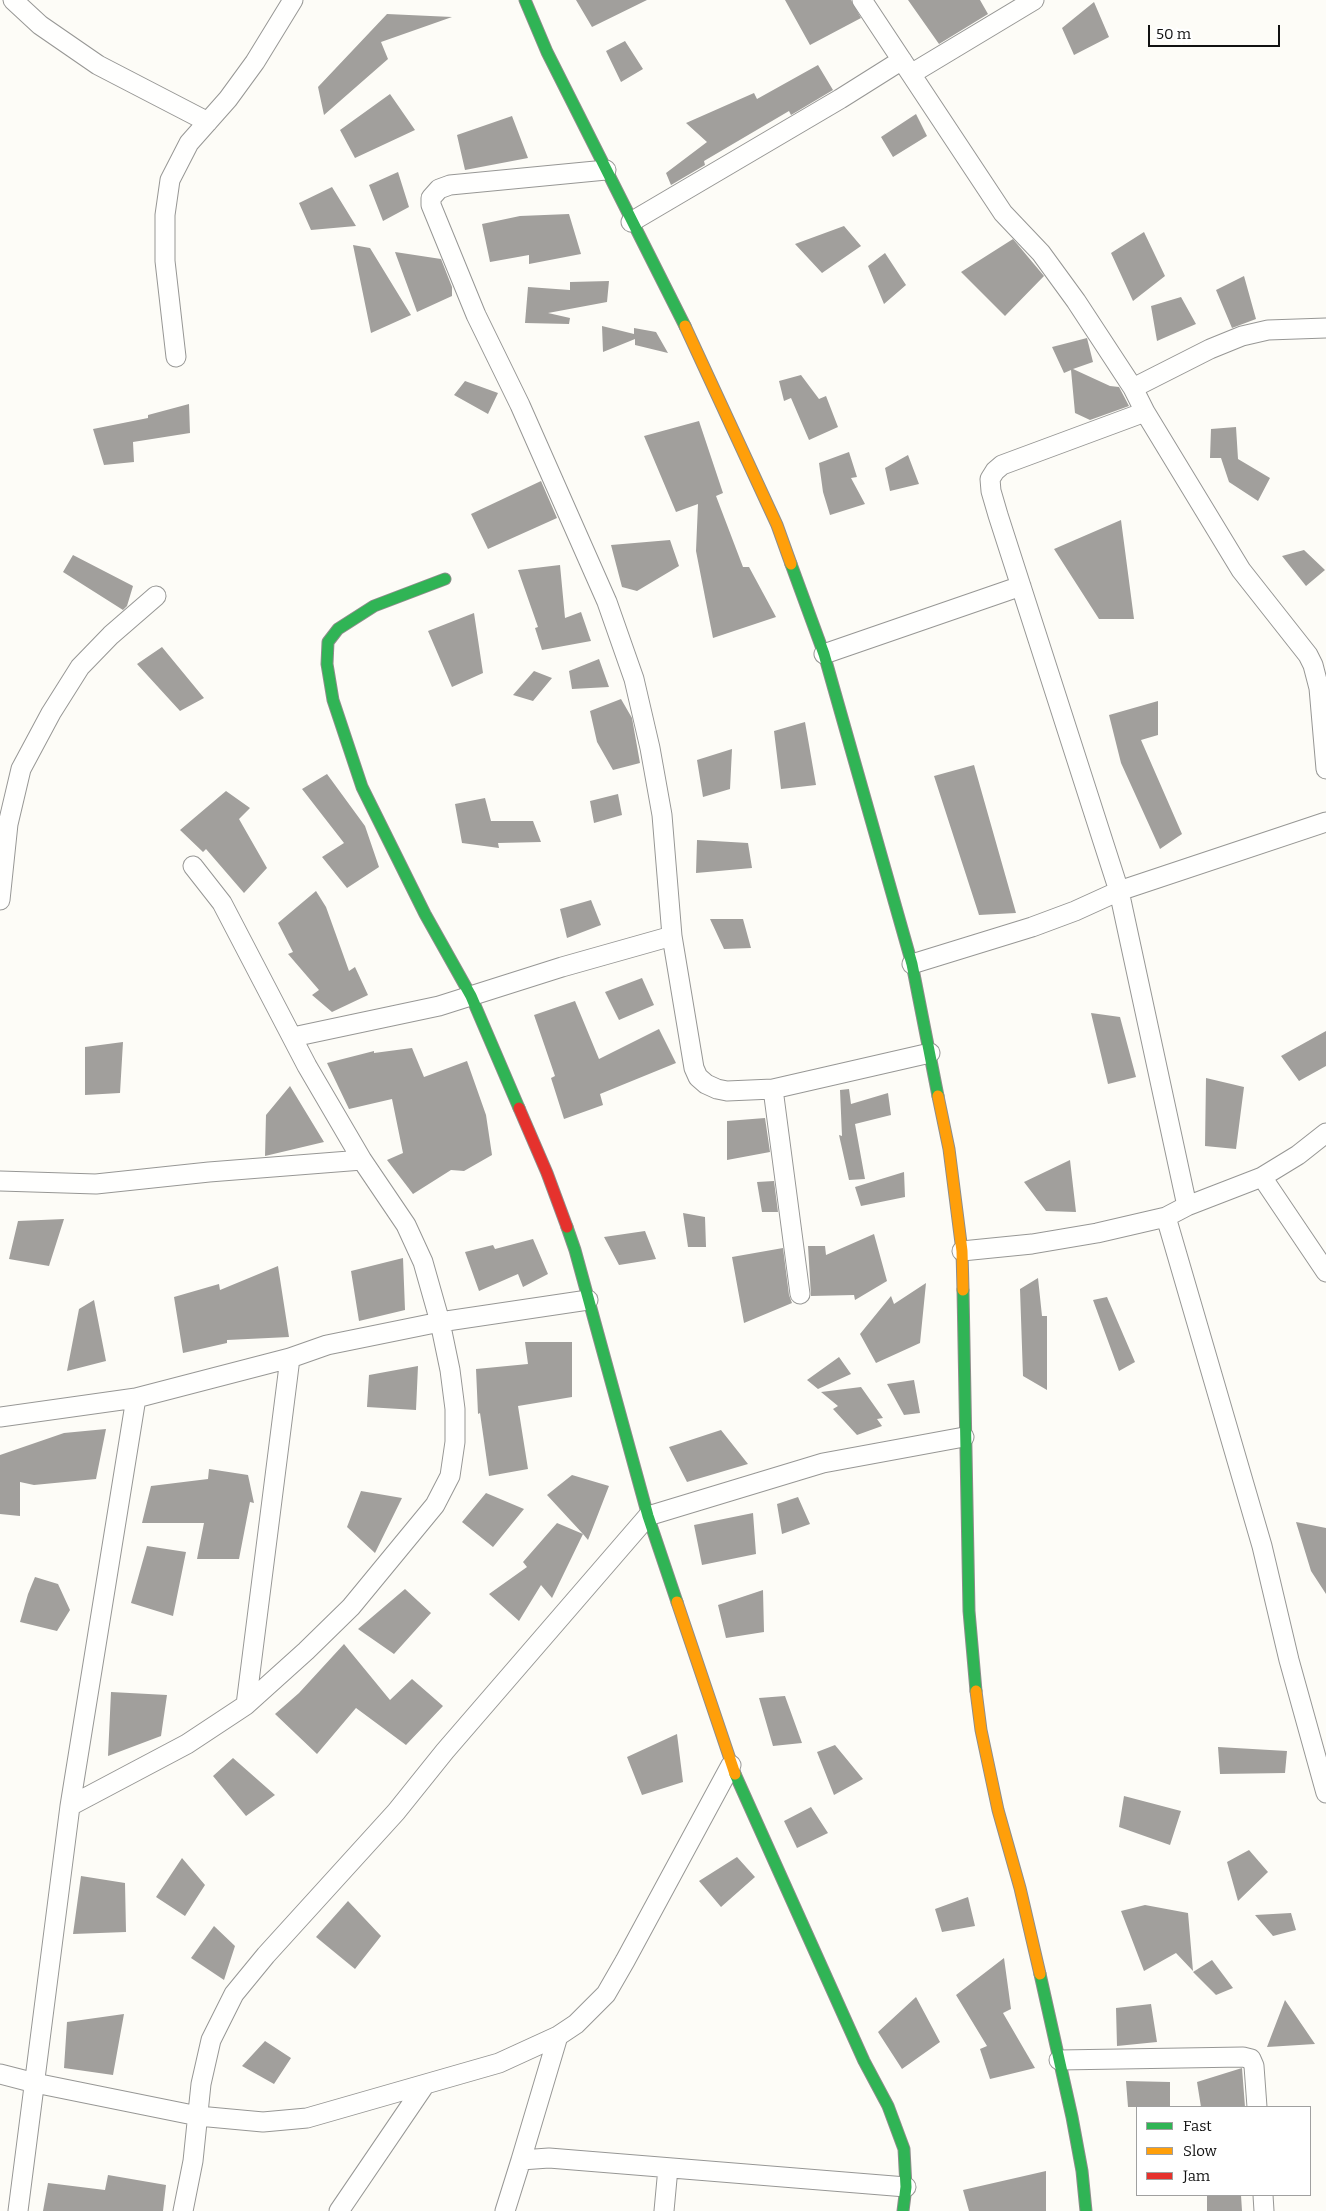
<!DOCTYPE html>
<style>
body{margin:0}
#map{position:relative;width:1326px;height:2211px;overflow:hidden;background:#fdfcf7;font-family:Bitter,serif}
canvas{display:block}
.legend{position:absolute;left:1136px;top:2106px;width:175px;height:90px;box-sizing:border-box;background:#fff;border:1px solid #a0a0a0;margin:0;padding:6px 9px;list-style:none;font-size:15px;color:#111}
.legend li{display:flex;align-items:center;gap:10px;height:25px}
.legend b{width:25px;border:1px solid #a0a0a0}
.scale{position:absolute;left:1148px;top:25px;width:132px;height:22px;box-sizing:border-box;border:2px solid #111;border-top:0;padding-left:6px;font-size:15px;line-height:18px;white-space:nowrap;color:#111;-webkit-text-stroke:4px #fff;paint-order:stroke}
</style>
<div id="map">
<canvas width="1326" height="2211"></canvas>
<ul class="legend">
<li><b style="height:6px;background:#30b455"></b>Fast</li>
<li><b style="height:6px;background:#ff9f0a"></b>Slow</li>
<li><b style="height:6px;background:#e5322d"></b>Jam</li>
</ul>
<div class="scale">50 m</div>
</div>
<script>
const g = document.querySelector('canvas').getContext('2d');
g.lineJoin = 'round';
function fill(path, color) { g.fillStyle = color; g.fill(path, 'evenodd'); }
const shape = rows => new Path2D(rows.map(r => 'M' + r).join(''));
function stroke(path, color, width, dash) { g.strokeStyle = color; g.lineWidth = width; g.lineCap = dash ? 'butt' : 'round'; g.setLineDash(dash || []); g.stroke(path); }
fill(shape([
 [576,0,647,0,592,27],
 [785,0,851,0,861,18,810,45],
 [908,0,980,0,988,14,939,44],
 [1094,2,1109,37,1074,55,1062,28],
 [387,14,452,17,381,42,388,59,324,115,318,87],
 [625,41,643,69,621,82,606,51],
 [818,65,833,90,791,115,789,111,704,161,705,165,671,185,666,173,707,142,686,123,754,93,757,99],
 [390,94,415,130,355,158,340,130],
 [916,114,927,136,893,157,881,137],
 [512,116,528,158,465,170,457,135],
 [398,172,409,207,383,221,369,185],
 [332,187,356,226,311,230,299,203],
 [569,214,581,254,529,264,529,255,490,262,482,224,520,216],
 [844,226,861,246,822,273,795,244],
 [1144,232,1165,276,1133,301,1111,253],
 [1013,239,1044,276,1005,316,961,272],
 [353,245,370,248,411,315,371,333],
 [395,252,441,259,452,287,452,296,417,312],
 [885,253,906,285,884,304,868,266],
 [1244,276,1256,319,1232,328,1216,290],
 [609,281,607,302,548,313,570,318,569,324,525,323,528,287,570,290,570,282],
 [1181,297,1196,324,1157,341,1151,306],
 [602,326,634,334,634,328,656,332,668,353,635,345,635,339,603,352],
 [1087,338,1093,362,1073,369,1110,386,1119,387,1129,406,1090,420,1075,413,1071,370,1064,373,1052,347],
 [801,375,819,399,826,396,838,427,809,440,791,398,784,401,779,381],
 [465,381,498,393,488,414,454,395],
 [189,404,190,433,133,442,134,462,104,465,93,429,148,418,148,415],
 [699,421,723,493,716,496,743,567,749,567,776,617,713,638,696,551,698,504,676,512,644,436],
 [1236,427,1238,459,1270,478,1258,501,1229,482,1221,458,1210,458,1211,429],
 [849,452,857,477,851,478,865,504,830,515,823,492,819,463],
 [908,455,919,484,890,491,885,468],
 [541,481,557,518,488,549,471,514],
 [1121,520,1134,619,1099,619,1054,549],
 [670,540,679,566,637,591,622,587,611,545],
 [1304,550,1325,570,1306,586,1282,556],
 [73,555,133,586,127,606,123,610,63,572],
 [560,565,565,618,581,612,591,641,542,650,535,628,538,627,518,570],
 [474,613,483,673,452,687,428,631],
 [162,647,204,698,180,711,137,664],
 [599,659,609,687,572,689,569,671],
 [534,671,552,678,533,701,513,695],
 [621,699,632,718,640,763,613,770,597,742,590,711],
 [1158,701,1158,735,1141,740,1182,834,1160,849,1121,763,1109,715],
 [805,722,816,785,781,789,774,731],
 [732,749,730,789,703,797,697,760],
 [974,765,1016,913,979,915,934,776],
 [327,774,365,826,379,867,347,888,322,857,344,843,302,789],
 [226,791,250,808,239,819,267,868,244,893,206,849,203,852,180,830],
 [618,794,622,815,594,823,590,801],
 [485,798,491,821,533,821,541,842,498,843,499,848,462,843,455,804],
 [697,840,748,843,752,868,696,873],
 [316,891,326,907,349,971,355,967,368,995,332,1012,312,995,319,990,288,954,293,952,278,923],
 [591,900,601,925,567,938,560,909],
 [710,919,743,919,751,948,724,949],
 [642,978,654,1005,619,1020,605,992],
 [575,1001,599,1059,659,1029,676,1063,600,1094,603,1105,564,1119,551,1078,555,1076,534,1015],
 [1091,1013,1120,1017,1136,1077,1108,1084],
 [1326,1031,1326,1066,1299,1081,1281,1056],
 [123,1042,120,1093,85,1095,85,1047],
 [412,1048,424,1077,467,1061,486,1115,492,1155,464,1171,451,1170,413,1194,387,1160,403,1153,392,1099,349,1109,327,1063,374,1051,374,1053],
 [1206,1078,1244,1087,1236,1149,1205,1146],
 [290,1086,324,1142,265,1156,266,1115],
 [849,1089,851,1104,888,1093,891,1115,855,1124,865,1179,849,1180,839,1135,842,1136,840,1090],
 [765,1118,770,1152,727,1160,727,1121],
 [1070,1160,1076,1212,1046,1211,1024,1182],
 [904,1172,905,1197,861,1206,855,1187],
 [774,1181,778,1212,762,1212,757,1182],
 [683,1213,705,1217,706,1247,688,1247],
 [64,1219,49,1266,9,1259,18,1221],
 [645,1231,656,1259,619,1265,604,1237],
 [874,1234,887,1281,855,1300,854,1295,811,1296,808,1246,825,1246,826,1255],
 [533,1239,548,1274,523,1287,518,1274,479,1291,465,1252,493,1245,495,1249],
 [783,1248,789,1295,792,1303,744,1323,732,1257],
 [403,1258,405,1310,359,1321,351,1271],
 [278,1266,289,1337,227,1340,227,1343,183,1353,174,1297,219,1284,220,1290],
 [1038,1278,1042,1316,1047,1316,1047,1390,1023,1376,1020,1289],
 [926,1283,920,1343,876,1363,860,1334,891,1296,894,1304],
 [1107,1297,1135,1362,1119,1371,1093,1300],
 [94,1300,106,1361,67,1371,79,1309],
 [525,1342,572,1342,572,1397,518,1406,528,1469,489,1476,480,1413,478,1414,476,1369,528,1364],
 [839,1357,851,1374,818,1389,807,1380],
 [418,1366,416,1410,367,1407,369,1375],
 [914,1380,920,1413,904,1415,887,1384],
 [861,1387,883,1418,877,1419,882,1426,857,1435,833,1409,838,1406,821,1392],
 [106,1429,96,1479,34,1485,20,1482,20,1516,0,1514,0,1455,64,1433],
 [721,1430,748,1464,687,1482,669,1447],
 [209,1469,248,1475,254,1503,250,1502,239,1559,197,1559,204,1523,142,1523,151,1486,208,1479],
 [572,1475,609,1486,588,1540,583,1534,552,1598,541,1585,519,1621,489,1594,527,1567,523,1562,557,1523,583,1534,547,1495],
 [361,1491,402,1498,375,1553,347,1527],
 [486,1493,524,1509,493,1547,462,1522],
 [798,1497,810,1524,782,1534,777,1504],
 [753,1513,756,1554,702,1565,694,1525],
 [1296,1522,1326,1528,1326,1594,1311,1571],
 [147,1546,186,1552,173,1616,131,1603],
 [35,1577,58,1584,70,1610,57,1631,20,1622,28,1594],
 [405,1589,431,1613,394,1654,358,1629],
 [763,1590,764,1632,726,1638,718,1605],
 [344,1644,390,1700,412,1679,443,1706,406,1745,356,1708,317,1754,275,1714,299,1693],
 [111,1692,167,1695,161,1736,108,1756],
 [785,1696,802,1743,773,1746,759,1698],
 [677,1734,683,1782,642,1795,627,1757],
 [835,1745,863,1779,834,1795,817,1752],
 [1218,1747,1287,1751,1285,1773,1220,1774],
 [233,1758,275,1795,246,1816,213,1776],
 [1124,1796,1181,1811,1170,1845,1119,1827],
 [811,1807,828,1833,797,1848,784,1821],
 [1249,1850,1268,1872,1238,1901,1227,1862],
 [737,1857,755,1877,721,1907,699,1881],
 [182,1858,205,1885,185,1916,156,1897],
 [81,1876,125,1883,126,1932,73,1934],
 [968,1897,975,1926,942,1932,935,1909],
 [348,1901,381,1936,355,1969,316,1937],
 [1145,1905,1188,1913,1193,1971,1176,1953,1144,1971,1121,1911],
 [1291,1913,1296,1930,1273,1936,1255,1915],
 [214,1926,235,1946,224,1980,191,1958],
 [1004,1958,1011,2009,1003,2013,1035,2068,990,2079,980,2049,987,2046,956,1995],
 [1212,1960,1233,1988,1216,1995,1193,1972],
 [916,1997,940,2042,902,2069,878,2032],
 [1285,2000,1315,2044,1267,2047],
 [1151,2004,1157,2042,1117,2046,1116,2008],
 [124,2014,113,2075,64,2068,67,2022],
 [265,2041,291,2058,274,2084,242,2066],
 [1242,2068,1245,2107,1201,2107,1197,2082],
 [1126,2081,1170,2082,1170,2107,1128,2107],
 [1046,2171,1046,2211,969,2211,963,2190],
 [108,2175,166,2185,163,2211,43,2211,48,2183,105,2190],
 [1207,2195,1241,2195,1242,2211,1207,2211]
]), '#a19f9c');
const street = shape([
 [13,0,40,25,98,65,208,122],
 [862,0,1003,213,1041,253,1076,301,1133,388,1145,412,1241,570,1308,655,1313,665,1319,688,1326,769],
 [911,74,1034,0],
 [606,170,450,185,439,189,431,198,431,205,476,315,520,405,607,602,634,679,650,748,662,815,672,936,694,1068,698,1077,706,1084,717,1089,727,1091,773,1089,930,1053],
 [631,222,840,99,902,60],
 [176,357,165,261,165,215,170,180,189,143,228,99,255,62,293,0],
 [1133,388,1210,349,1242,336,1268,330,1326,328],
 [1145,412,1002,465,995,471,990,479,991,491,998,515,1119,891,1187,1206],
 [824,654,1021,586],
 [0,900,8,824,21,769,51,713,80,667,111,635,156,596],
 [912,964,1032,927,1075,911,1119,891,1326,822],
 [293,1037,439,1006,562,967,672,936],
 [773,1089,800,1294],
 [1262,1177,1326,1272],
 [0,1181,96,1184,209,1172,362,1160],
 [1166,1217,1262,1546,1289,1660,1326,1793],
 [962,1251,1032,1244,1097,1233,1166,1217,1187,1206,1262,1177,1298,1155,1326,1133],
 [0,1417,136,1398,290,1358,327,1345,440,1322,588,1300],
 [246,1705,290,1358],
 [70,1806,187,1744,246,1705,306,1651,351,1607,435,1505,450,1476,455,1442,455,1409,450,1370,440,1322,423,1262,406,1225,362,1160,307,1066,222,903,193,866],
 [1059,2060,1243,2057,1251,2059,1254,2066,1257,2107],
 [0,2074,35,2083,198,2116,263,2122,307,2118,499,2063,558,2036,576,2024,606,1994,625,1961,731,1765],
 [521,2160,558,2036],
 [1263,2195,1264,2211],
 [18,2211,70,1806,136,1398],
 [183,2211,193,2161,201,2084,211,2040,234,1994,266,1955,396,1812,445,1751,648,1516,823,1463,964,1437],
 [339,2211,424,2086],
 [505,2211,521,2160,549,2158,906,2187],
 [664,2211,668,2168]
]);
const fast = shape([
 [525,0,547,52,685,326],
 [791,564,824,654,912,964,938,1096],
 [445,579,374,606,338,629,328,642,327,664,333,700,362,787,425,914,471,996,519,1108],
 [567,1227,575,1250,648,1516,677,1602],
 [963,1290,969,1611,976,1691],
 [735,1774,864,2061,888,2106,904,2149,906,2187,903,2211],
 [1040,1974,1072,2117,1082,2171,1086,2211]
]);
const slow = shape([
 [685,326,777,525,791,564],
 [938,1096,949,1149,962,1251,963,1290],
 [677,1602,735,1774],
 [976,1691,981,1730,998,1810,1020,1888,1040,1974]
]);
const jam = shape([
 [519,1108,547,1173,567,1227]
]);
stroke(street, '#979795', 21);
stroke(fast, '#8e8d8b', 13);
stroke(slow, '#8e8d8b', 13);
stroke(jam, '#8e8d8b', 13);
stroke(street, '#fffffe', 19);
stroke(fast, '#30b455', 11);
stroke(slow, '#ff9f0a', 11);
stroke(jam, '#e5322d', 11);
</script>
